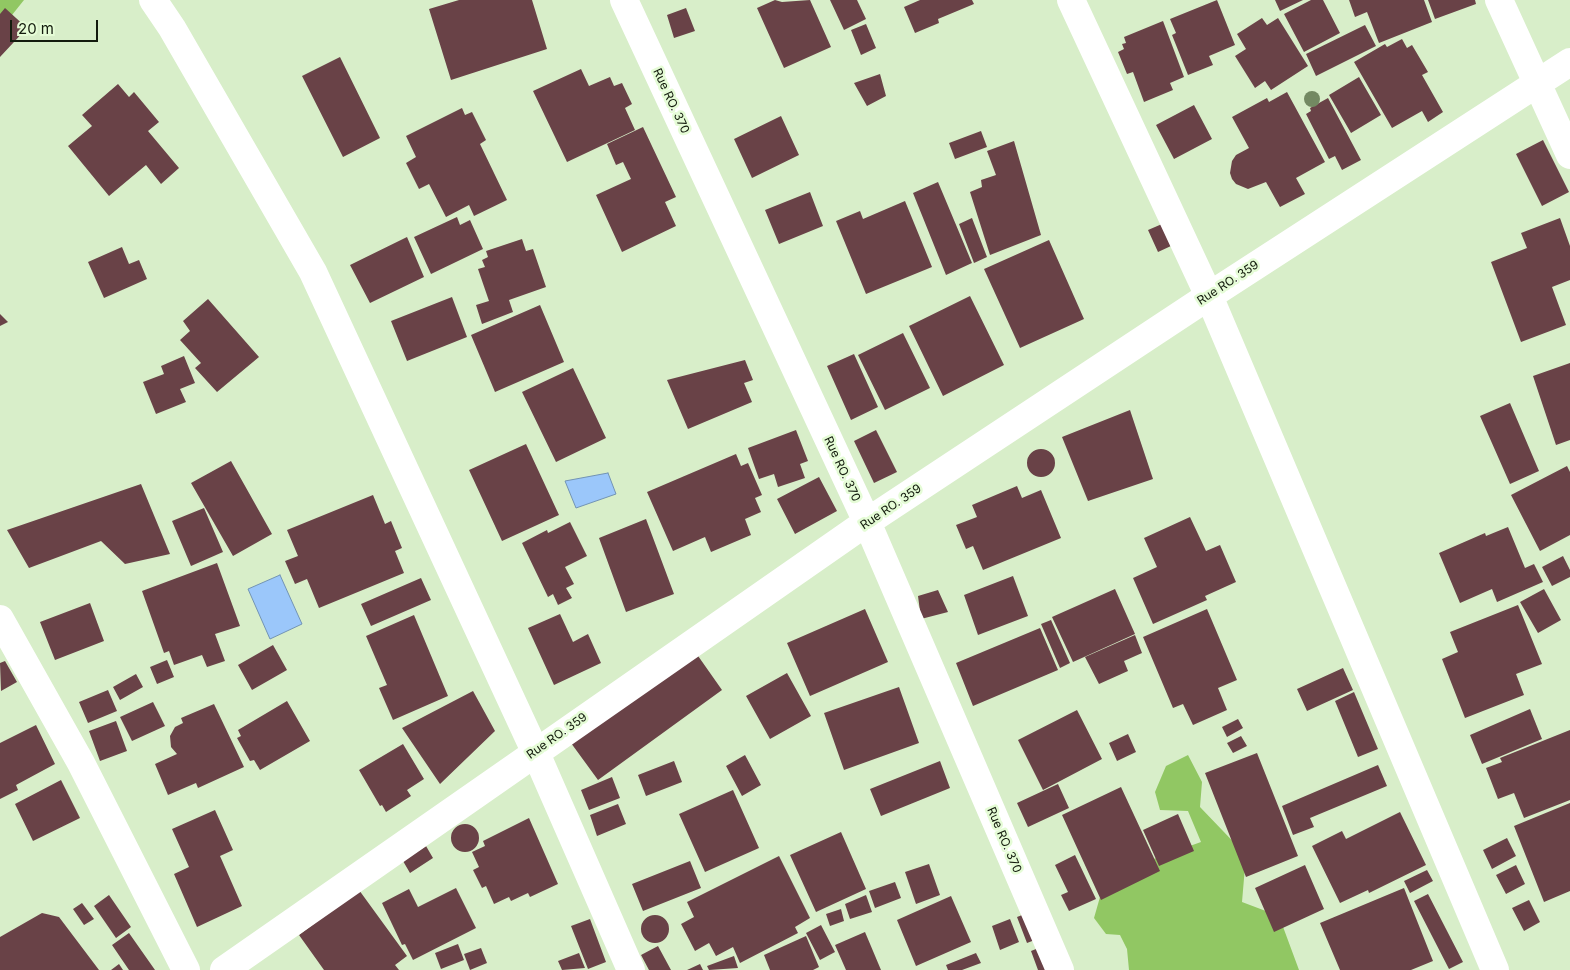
<!DOCTYPE html>
<style>
body{margin:0}
#map{position:relative;width:1570px;height:970px;overflow:hidden;background:#d8eec9;font-family:Inter,sans-serif}
canvas{display:block}
.scale{position:absolute;left:10px;top:20px;width:88px;height:22px;box-sizing:border-box;border:2px solid #131b0d;border-top:0;padding-left:6px;font-size:15px;line-height:18px;white-space:nowrap;color:#131b0d;-webkit-text-stroke:4px #e5fcd6;paint-order:stroke}
</style>
<div id="map">
<canvas width="1570" height="970"></canvas>
<div class="scale">20 m</div>
</div>
<script>
const g = document.querySelector('canvas').getContext('2d');
g.lineJoin = 'round';
function fill(path, color) { g.fillStyle = color; g.fill(path, 'evenodd'); }
const shape = rows => new Path2D(rows.map(r => 'M' + r).join(''));
function stroke(path, color, width, dash) { g.strokeStyle = color; g.lineWidth = width; g.lineCap = dash ? 'butt' : 'round'; g.setLineDash(dash || []); g.stroke(path); }
function drawText(font, color, halo, rows, align = 'center') {
  g.font = font + ' Inter,sans-serif'; g.lineWidth = 5; g.setLineDash([]); g.textBaseline = 'middle'; g.strokeStyle = halo; g.fillStyle = color; for (const [text, x, y, turn = 0] of rows) {
    g.save(); g.translate(x, y); g.rotate((+turn || 0) * Math.PI / 180); g.textAlign = isNaN(turn) ? turn : align; if (halo) g.strokeText(text, 0, 0); g.fillText(text, 0, 0); g.restore();
  }
}
fill(shape([
 [0,0,24,0,0,30],
 [1188,755,1202,782,1200,807,1246,855,1242,902,1279,916,1299,970,1129,970,1127,949,1120,935,1106,934,1094,918,1106,876,1201,842,1188,811,1160,810,1155,792,1166,766]
]), '#91c763');
const water = shape([
 [608,473,616,494,576,508,565,481,608,473],
 [280,575,302,624,270,639,248,589,280,575]
]);
fill(water, '#9bc7fa');
stroke(water, '#7293b3', 1);
fill(shape([
 [459,0,532,0,547,49,451,80,429,9],
 [775,0,782,2,810,0,831,47,784,68,757,8],
 [830,0,857,0,866,19,844,30],
 [920,0,972,0,974,4,938,19,939,23,915,33,904,7],
 [1217,0,1235,45,1209,56,1213,65,1188,75,1172,35,1176,33,1170,19],
 [1275,0,1303,0,1280,11],
 [1311,0,1323,0,1340,33,1304,52,1284,14],
 [1349,0,1424,0,1432,22,1379,43,1367,12,1355,17],
 [1428,0,1475,0,1476,4,1435,19],
 [5,8,27,28,0,57,0,14],
 [686,8,695,31,674,38,667,15],
 [1262,18,1267,25,1278,18,1308,66,1271,90,1265,81,1255,88,1235,56,1246,49,1237,34],
 [1163,21,1184,77,1170,83,1173,90,1144,102,1133,72,1127,74,1118,52,1124,49,1122,44,1126,43,1124,37],
 [866,24,876,48,861,55,851,30],
 [1365,25,1376,46,1316,76,1306,54],
 [1402,39,1407,48,1412,45,1428,72,1422,75,1443,112,1428,122,1422,111,1392,128,1354,62,1385,44,1387,47],
 [340,57,380,138,343,157,302,76],
 [581,69,589,86,610,77,614,86,622,83,632,104,625,108,635,130,567,162,533,91],
 [880,74,886,96,867,106,854,83],
 [1359,77,1381,115,1351,133,1329,95],
 [118,84,129,97,134,92,159,122,148,131,179,168,161,184,146,165,109,196,68,146,92,126,82,115],
 [1287,92,1325,162,1296,178,1305,194,1280,207,1266,182,1248,189,1236,184,1232,179,1230,173,1232,161,1236,155,1249,148,1232,117,1267,98,1269,102],
 [1328,98,1361,160,1342,170,1335,156,1329,159,1306,114,1311,111,1310,108],
 [1194,105,1212,139,1174,159,1156,125],
 [462,108,465,115,472,112,486,140,480,144,507,200,474,216,469,205,446,217,429,184,419,189,406,163,416,157,406,136],
 [781,116,799,155,752,178,734,139],
 [643,127,676,197,665,202,676,226,622,252,596,195,631,179,623,162,616,165,607,144],
 [981,131,987,147,955,159,949,143],
 [1543,140,1569,192,1542,206,1516,154],
 [1014,141,1041,235,990,255,970,192,982,187,981,180,996,175,987,151],
 [938,182,972,263,946,275,913,193],
 [810,192,823,226,779,244,765,210],
 [905,201,932,267,866,294,836,221,860,211,863,219],
 [457,217,460,225,470,220,483,249,431,274,414,237],
 [972,218,987,257,974,263,959,224],
 [1560,218,1570,246,1570,280,1552,287,1566,325,1521,342,1491,262,1527,248,1521,233],
 [1162,224,1171,246,1158,252,1148,230],
 [407,237,424,277,370,303,350,265],
 [522,239,526,251,533,249,546,287,509,300,513,312,482,324,476,305,489,301,478,269,485,267,482,260,488,257,486,251],
 [1049,240,1084,319,1020,348,984,269],
 [122,247,129,264,139,260,147,279,104,298,88,262],
 [970,296,1004,365,943,396,909,326],
 [452,297,467,337,407,361,391,321],
 [208,299,259,357,217,392,195,368,201,363,180,340,190,331,183,321],
 [540,305,564,362,495,392,471,335],
 [0,314,8,322,0,326],
 [903,333,930,388,885,410,858,355],
 [854,354,878,407,851,420,827,366],
 [184,356,195,383,180,389,186,402,156,414,143,382,164,374,161,366],
 [745,360,753,380,744,383,752,402,688,429,667,380],
 [1570,363,1570,440,1556,445,1533,376],
 [573,368,606,438,556,462,522,392],
 [1510,403,1539,471,1510,484,1480,416],
 [1130,410,1153,479,1088,501,1062,437],
 [796,430,808,461,800,464,805,478,778,487,774,474,759,479,748,448],
 [876,430,897,472,874,483,854,441],
 [526,444,559,515,502,541,469,470],
 '1027 463a14 14 0 1 1 28 0a14 14 0 1 1-28 0Z',
 [736,454,741,466,748,463,762,495,755,498,761,512,745,519,751,535,711,552,705,537,673,551,647,492],
 [231,461,272,534,233,556,191,483],
 [1567,466,1570,472,1570,535,1540,551,1511,495],
 [819,477,837,511,795,534,777,499],
 [141,484,170,554,125,564,101,541,29,568,7,530],
 [1017,486,1022,498,1041,490,1061,538,983,570,973,546,966,549,956,525,977,517,972,505],
 [373,495,385,524,391,521,402,548,395,551,404,573,319,608,307,579,295,584,285,561,298,556,287,530],
 [204,508,223,552,191,566,172,521],
 [1190,517,1206,551,1220,545,1236,582,1205,596,1207,600,1153,624,1133,578,1157,567,1144,538],
 [646,519,674,594,626,612,599,538],
 [570,522,587,556,565,567,574,584,566,588,572,598,558,605,553,594,548,597,522,543,547,530,548,533],
 [1508,527,1525,568,1534,564,1543,582,1497,602,1492,589,1460,603,1439,553,1485,533,1486,536],
 [1563,556,1570,570,1570,577,1552,586,1542,567],
 [217,563,240,626,215,634,225,661,207,667,202,655,174,665,169,651,164,653,142,591],
 [1013,576,1028,616,978,635,964,595],
 [421,578,431,600,371,626,361,604],
 [1115,589,1135,634,1073,662,1052,617],
 [1544,589,1561,620,1538,633,1520,602],
 [938,590,948,612,921,619,918,596],
 [90,603,104,641,55,660,40,622],
 [1518,605,1542,664,1516,674,1524,695,1465,718,1442,659,1458,652,1450,632],
 [865,609,888,662,810,696,787,643],
 [1207,609,1237,680,1218,688,1227,710,1193,725,1183,704,1173,708,1143,637],
 [560,614,573,642,588,634,601,663,554,685,528,628],
 [414,615,448,696,393,720,379,688,387,685,366,636],
 [1051,620,1070,663,1060,668,1041,624],
 [1040,628,1058,670,973,706,956,663],
 [1135,635,1142,653,1124,661,1128,671,1099,684,1085,657],
 [273,645,287,670,252,690,238,665],
 [696,653,722,690,598,780,571,743],
 [167,660,174,677,157,684,150,667],
 [5,661,17,682,1,691,0,663],
 [1343,668,1353,690,1307,711,1297,689],
 [787,673,811,716,770,739,746,696],
 [136,674,143,687,120,700,113,687],
 [899,687,919,743,844,770,824,713],
 [108,690,117,711,88,723,79,702],
 [473,691,495,731,440,784,402,728],
 [1354,692,1378,749,1358,757,1335,701],
 [287,701,310,741,260,770,254,760,250,761,237,738,241,736,238,730],
 [153,702,165,726,132,741,120,717],
 [214,704,244,767,198,788,196,783,168,795,155,764,177,754,171,747,170,736,175,727,183,723,181,718],
 [1530,709,1542,739,1482,764,1470,735],
 [1077,710,1102,759,1043,790,1018,740],
 [1238,719,1243,728,1227,737,1222,727],
 [116,721,127,751,100,761,89,731],
 [36,725,55,764,16,785,18,790,0,799,0,743],
 [1570,730,1570,800,1524,818,1514,793,1498,799,1486,768,1502,762,1500,758],
 [1128,734,1136,752,1117,761,1109,743],
 [1241,736,1247,746,1233,753,1227,743],
 [403,744,424,779,407,790,411,796,386,812,382,805,380,806,359,770],
 [1257,753,1298,856,1246,877,1205,773],
 [745,755,761,785,742,796,726,766],
 [674,761,682,782,646,796,638,775],
 [940,761,950,788,881,816,870,789],
 [1378,765,1387,786,1310,818,1314,827,1293,835,1282,806],
 [612,777,620,798,589,810,581,790],
 [61,780,80,818,33,841,15,804],
 [1058,784,1069,808,1028,827,1017,803],
 [1121,787,1160,871,1101,900,1062,815],
 [733,790,759,848,705,872,679,814],
 [1570,803,1570,891,1544,902,1514,826],
 [618,804,626,824,597,836,590,815],
 [215,810,233,850,220,856,242,906,197,927,174,874,189,867,172,829],
 [1400,812,1426,865,1369,893,1368,890,1340,903,1312,846,1342,831,1346,839],
 [1178,814,1194,851,1159,866,1143,830],
 [529,818,558,884,530,897,528,893,511,901,509,897,494,904,486,886,482,888,473,870,479,867,472,852,485,846,483,841],
 '451 838a14 14 0 1 1 28 0a14 14 0 1 1-28 0Z',
 [841,832,866,889,816,912,790,855],
 [1507,838,1516,856,1492,869,1483,850],
 [426,846,433,858,410,873,403,861],
 [1075,855,1096,899,1069,911,1061,895,1068,892,1055,865],
 [779,856,810,918,795,927,798,933,740,963,733,947,716,956,709,943,695,951,681,924,694,917,687,902],
 [690,861,701,888,643,911,632,884],
 [929,864,940,895,916,904,905,872],
 [1305,865,1324,909,1274,932,1255,888],
 [1516,865,1525,884,1506,894,1496,875],
 [1427,870,1433,881,1410,893,1404,881],
 [895,882,901,898,875,908,869,891],
 [456,888,476,928,413,960,405,944,402,945,382,903,409,889,418,907],
 [1404,888,1433,961,1411,970,1340,970,1320,923],
 [359,890,407,956,395,965,399,970,324,970,299,935],
 [1428,894,1463,962,1449,969,1414,901],
 [109,895,131,927,116,938,94,906],
 [866,895,872,912,850,919,845,904],
 [951,896,971,942,916,966,897,920],
 [1529,900,1540,922,1524,931,1512,908],
 [82,903,94,919,84,925,73,909],
 [841,909,844,921,830,926,826,914],
 [1030,912,1040,938,1027,943,1017,917],
 [42,913,59,917,99,970,0,970,0,937],
 '641 929a14 14 0 1 1 28 0a14 14 0 1 1-28 0Z',
 [590,919,606,962,588,969,571,926],
 [1010,919,1019,942,1000,950,992,926],
 [821,925,835,952,820,960,806,933],
 [865,932,881,970,846,970,835,945],
 [129,933,155,970,129,970,112,945],
 [806,936,819,967,813,970,770,970,764,955],
 [458,944,464,960,441,969,435,953],
 [1046,945,1053,970,1038,970,1031,951],
 [658,946,671,970,649,970,641,955],
 [481,948,487,963,470,970,464,954],
 [579,953,585,968,562,970,558,961],
 [976,953,981,963,962,970,948,970,946,965],
 [734,956,738,968,709,970,707,966],
 [119,964,123,970,111,970],
 [700,964,703,970,687,970]
]), '#694247');
stroke(shape([
 [624,0,867,522,1060,970],
 [1071,0,1209,296,1495,970],
 [1499,0,1570,155],
 [0,619,81,763,186,970],
 [224,970,867,522,1209,296,1570,62]
]), '#fff', 28);
stroke(shape([
 [153,0,172,28,313,272,535,751,631,970]
]), '#fff', 28);
g.fillStyle = '#738962';
for (const [x, y] of [
 [1312,99]
]) { g.beginPath(); g.arc(x, y, 8, 0, 2 * Math.PI); g.fill(); }
drawText('12px', '#131b0d', '#e5fcd6', [
 ["Rue RO. 370",671,101,65],
 ["Rue RO. 359",1228,283,-33],
 ["Rue RO. 370",842,469,65],
 ["Rue RO. 359",891,507,-34],
 ["Rue RO. 359",557,736,-35],
 ["Rue RO. 370",1004,840,67]
]);
</script>
